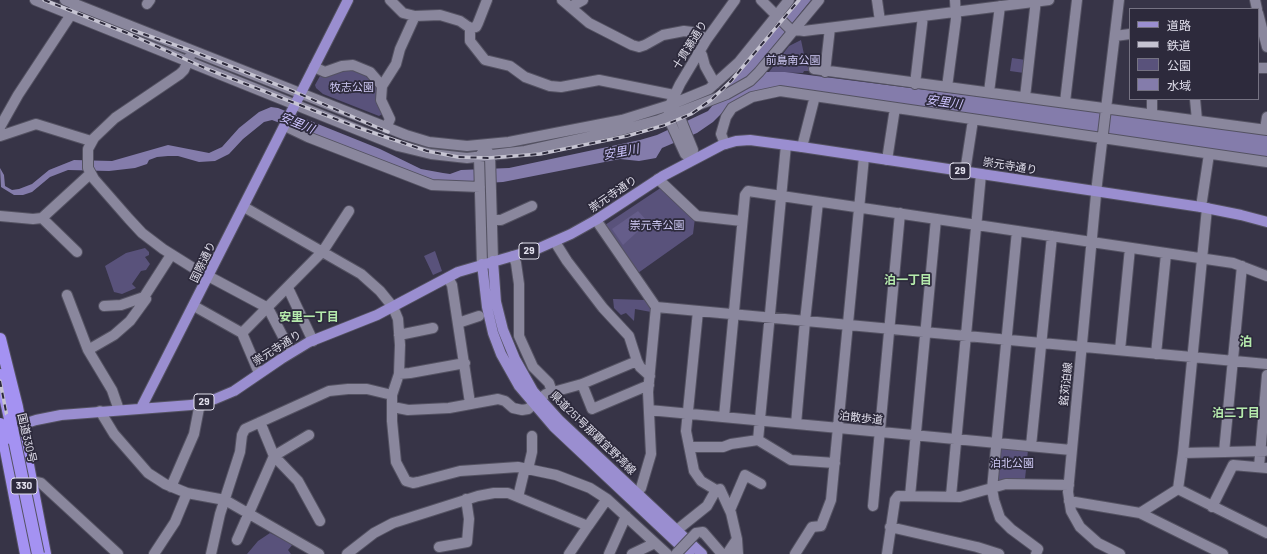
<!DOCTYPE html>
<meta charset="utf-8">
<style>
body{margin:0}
#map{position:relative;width:1267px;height:554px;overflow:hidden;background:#373447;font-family:Barlow,"Noto Sans JP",sans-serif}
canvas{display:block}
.legend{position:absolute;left:1129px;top:8px;width:130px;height:92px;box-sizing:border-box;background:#2d2a3c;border:1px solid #757282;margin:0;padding:5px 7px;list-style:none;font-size:12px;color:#e0deeb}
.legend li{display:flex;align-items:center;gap:8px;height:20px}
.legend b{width:20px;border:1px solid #757282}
</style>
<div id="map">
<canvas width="1267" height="554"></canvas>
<ul class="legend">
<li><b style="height:5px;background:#9a8ed0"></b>道路</li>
<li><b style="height:5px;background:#c6c4d2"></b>鉄道</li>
<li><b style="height:11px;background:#59527b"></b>公園</li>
<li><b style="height:11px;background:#847cab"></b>水域</li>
</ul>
</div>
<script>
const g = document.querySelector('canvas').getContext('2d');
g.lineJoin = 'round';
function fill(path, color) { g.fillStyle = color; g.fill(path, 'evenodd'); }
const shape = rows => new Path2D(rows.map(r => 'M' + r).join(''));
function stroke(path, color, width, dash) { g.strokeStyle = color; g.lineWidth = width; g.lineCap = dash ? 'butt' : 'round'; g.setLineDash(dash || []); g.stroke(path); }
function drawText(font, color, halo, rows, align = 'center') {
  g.font = font + ' Barlow,"Noto Sans JP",sans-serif'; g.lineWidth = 3.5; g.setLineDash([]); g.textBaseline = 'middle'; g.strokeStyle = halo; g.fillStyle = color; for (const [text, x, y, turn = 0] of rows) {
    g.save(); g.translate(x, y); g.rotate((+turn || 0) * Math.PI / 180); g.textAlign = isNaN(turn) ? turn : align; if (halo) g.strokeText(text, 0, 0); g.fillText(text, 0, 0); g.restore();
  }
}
fill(shape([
 [801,40,806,64,814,67,813,71,804,71,803,73,769,72,789,46],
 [1012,58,1026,60,1024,73,1010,71],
 [348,69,365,72,376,83,384,113,379,116,323,94,316,88,315,85,320,76],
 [662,187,695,218,693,234,638,273,605,225],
 [145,248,149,252,149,255,145,257,150,264,146,270,141,271,132,284,136,288,122,294,114,292,105,266,126,253],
 [435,251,442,271,433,275,424,256],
 [613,299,646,300,652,308,651,312,635,309,634,321,626,313,621,315,614,308],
 [998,445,1028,450,1025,479,995,481],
 [270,533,293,544,288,550,291,554,247,554,258,541]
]), '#59527b');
fill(shape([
 [638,211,648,222,623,245,612,229]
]), '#655d8a');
fill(shape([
 [799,0,811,0,758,65,762,72,785,72,1084,110,1267,135,1267,157,932,108,787,87,774,87,752,92,732,103,713,122,697,133,662,148,656,158,639,161,620,159,503,182,470,184,435,182,272,120,264,122,243,139,229,154,215,161,199,162,178,156,168,156,157,157,149,160,147,164,135,168,109,171,68,170,50,177,32,192,23,195,14,195,1,187,0,168,4,175,5,186,12,190,19,189,32,184,49,170,74,160,112,161,168,145,209,153,222,147,239,128,259,112,271,107,278,108,380,149,421,169,443,173,450,174,461,170,509,168,640,140,657,135,708,111]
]), '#847cab');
const minor = shape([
 [35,0,398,146,431,154,467,158,525,151,625,129,659,120,727,94,750,81,759,72,819,0],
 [65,0,406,135,429,142,467,146,509,142,622,120,670,105,709,89,739,62,789,0],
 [390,0,403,13,415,16,440,15,460,21,470,28],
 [562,0,589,23,632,45,639,47,645,45,663,35,684,31,692,32,707,39],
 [761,0,790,29,804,31,1049,0],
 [877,0,880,21],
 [1119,0,1097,184,1068,492,1071,511,1080,527,1098,543,1120,554],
 [1255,0,1257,9],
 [147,4,150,0],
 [570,7,583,0],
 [1258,13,1267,47],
 [470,28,470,41,485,60,510,66,525,77,550,86,561,87,599,80,674,95],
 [470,28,476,27,478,23,487,0],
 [1115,36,1130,34],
 [698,53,702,55,705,66,715,84],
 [190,56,184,70,180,74,115,118,94,138,88,149,88,168,94,179,129,219,142,233,163,249,195,269,268,308,291,352],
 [314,67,325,72,342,66,353,65,370,72,382,86,381,100,390,119,386,128],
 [1258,68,1267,68],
 [814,69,1267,130],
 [825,72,830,28],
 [915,84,923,16],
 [382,86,396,64,400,49,415,16],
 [947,87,956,19,955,0],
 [989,92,1000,6],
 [1025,97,1036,0],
 [1152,99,1152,113],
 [1195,99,1197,120],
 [1065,102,1077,0],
 [674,109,678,113,693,150,692,160],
 [285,126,308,137,432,185,480,187],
 [0,127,18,95,74,10],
 [1265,129,1267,117],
 [0,136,36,124,91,141],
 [725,144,721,134,726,117,732,108,752,97,780,91,1267,162],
 [802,147,815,96],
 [488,152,490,156,493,261],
 [482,153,479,157,482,264],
 [692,160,685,154,668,117,670,105,680,84,707,39,735,0],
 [887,160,895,108],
 [965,172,973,120],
 [658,179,697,216,742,221],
 [244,207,361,274,380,291,393,307,398,319,400,345,399,374,392,395,392,421,396,462,406,481,413,483,418,482,460,471,518,467,556,475,590,488,607,499,667,554],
 [1201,207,1209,154],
 [0,216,33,219,42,218,90,174],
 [42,218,77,252],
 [492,220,501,220,532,206],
 [596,220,656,307,648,392,651,454,641,488,637,493],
 [1017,231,992,489,994,500,1000,518,1011,529,1038,549,1036,554],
 [555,242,567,261,603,308,629,336,637,361,640,367,650,376],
 [513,256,516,263,519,284,519,336,533,367,549,383,552,392],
 [448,278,452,285,470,403],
 [288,288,313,341],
 [67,295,88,350],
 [104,306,121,305,144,297],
 [194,306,242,333],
 [656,307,1267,364],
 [698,311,686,431,694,471,701,481,716,490,720,489,731,513,737,539,727,554],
 [458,323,479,316],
 [399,335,433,328],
 [1120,350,1130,248],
 [1156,354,1166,254],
 [259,373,242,333,323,251,349,211],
 [399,374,410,373,465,363],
 [582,384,592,409,649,385],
 [539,399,546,394,582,384,637,361],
 [393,407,408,410,449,408,498,399,505,401,513,408,522,410,528,409,533,405],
 [119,410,112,390,88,350,114,335,130,321,146,299,144,297,171,255],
 [649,410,1071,450],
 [100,411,114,434,148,473,165,484,187,493,225,500,319,554],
 [724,417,745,195,748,191,1233,263,1267,276],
 [260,422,274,456,298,481,320,521],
 [796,424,805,321,818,202],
 [758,440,791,460,835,463],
 [1031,446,1052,236],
 [690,447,723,447,731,444,758,440,786,145],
 [1224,452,1242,266],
 [1183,453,1265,451],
 [1259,467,1267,375],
 [528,469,532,452,532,436],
 [31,481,41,483,118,554],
 [171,487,194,434,200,403],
 [1178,489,1267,533],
 [910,496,936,219],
 [951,496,981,174],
 [518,497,525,468],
 [1069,501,1140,513,1178,489,1183,453,1207,208],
 [873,506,900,213],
 [1212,507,1233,465,1267,468],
 [730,510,745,475,761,484],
 [1140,513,1223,554],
 [890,527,977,547,999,554],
 [677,530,707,506,716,490],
 [696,533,703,532,722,554],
 [737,539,738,554],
 [237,540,274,456,309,435],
 [439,547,467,542,469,519,466,499],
 [154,554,175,522,187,493],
 [211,554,220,514,240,452,242,435,245,429,329,391,348,389,367,389,392,395],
 [347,554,374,533,393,523,478,496,494,493,508,493,588,526,607,499],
 [569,554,588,526],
 [609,554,626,516],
 [632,554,655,543],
 [795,554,812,527,821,526,831,500,864,157],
 [887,554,895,500,898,496,960,497,1006,484,1069,485]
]);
const major = shape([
 [493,261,496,302,503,330,515,359,533,391,560,421,702,554],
 [482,264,487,307,493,333,501,354,519,386,554,427,689,554],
 [141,408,348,0],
 [14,427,36,420,61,415,191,405,215,399,234,391,281,359,309,342,377,315,458,272,537,249,571,234,596,220,663,176,722,145,736,141,750,140,802,147,1201,207,1241,215,1267,222]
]);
const highway = shape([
 [0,339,17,407,45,554],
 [0,375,10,419],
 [4,440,26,554]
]);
stroke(minor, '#545262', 12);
stroke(major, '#545262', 12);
stroke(highway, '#545262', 14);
stroke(minor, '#8a879d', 10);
stroke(major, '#9a8ed0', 10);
stroke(highway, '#a492f2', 12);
const rail = shape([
 [44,0,127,33,207,69,359,128,427,151,458,157,488,158,540,154,627,136,665,125,691,114,711,100,731,81,799,0],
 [132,30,192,51,295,92,388,132],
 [0,381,34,554]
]);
stroke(rail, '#c6c4d2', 3.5);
stroke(rail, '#2d2a3c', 2, [6]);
const minorBridge = shape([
 [676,554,696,533]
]);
const highwayBridge = shape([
 [10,419,38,554],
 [0,424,4,440]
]);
stroke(minorBridge, '#545262', 12, []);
stroke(highwayBridge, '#545262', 14, []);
stroke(minorBridge, '#8a879d', 10);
stroke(highwayBridge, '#a492f2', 12);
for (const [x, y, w] of [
 [960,171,20],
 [529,251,20],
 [204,402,20],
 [24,486,26]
]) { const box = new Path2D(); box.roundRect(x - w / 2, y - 8, w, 16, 3); g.fillStyle = '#2d2a3c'; g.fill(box); stroke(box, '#e0deeb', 1); }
drawText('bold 10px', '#e0deeb', null, [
 ["29",960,171],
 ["29",529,251],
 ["29",204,402],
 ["330",24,486]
]);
drawText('11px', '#e0deeb', '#2d2a3c', [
 ["十貫瀬通り",690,45,-58],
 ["崇元寺通り",1010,166,9],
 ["崇元寺通り",613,194,-34],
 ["国際通り",203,262,-64],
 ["崇元寺通り",277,348,-32],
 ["銘苅泊線",1066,384,-84],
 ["泊散歩道",861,418,6],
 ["県道251号那覇宜野湾線",593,433,44],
 ["国道330号",27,438,77]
]);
drawText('11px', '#cec8f4', '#2d2a3c', [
 ["前島南公園",793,60],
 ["牧志公園",352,87],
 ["崇元寺公園",657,225],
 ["泊北公園",1012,463]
]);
drawText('italic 12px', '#ccc3fd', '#2d2a3c', [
 ["安里川",944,102,8],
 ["安里川",297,123,22],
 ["安里川",621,152,-11]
]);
drawText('bold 12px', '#b5eaac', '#2d2a3c', [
 ["泊一丁目",908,280],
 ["安里一丁目",309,317],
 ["泊二丁目",1236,413]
]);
drawText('bold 13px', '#b5eaac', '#2d2a3c', [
 ["泊",1246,342]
]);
</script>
